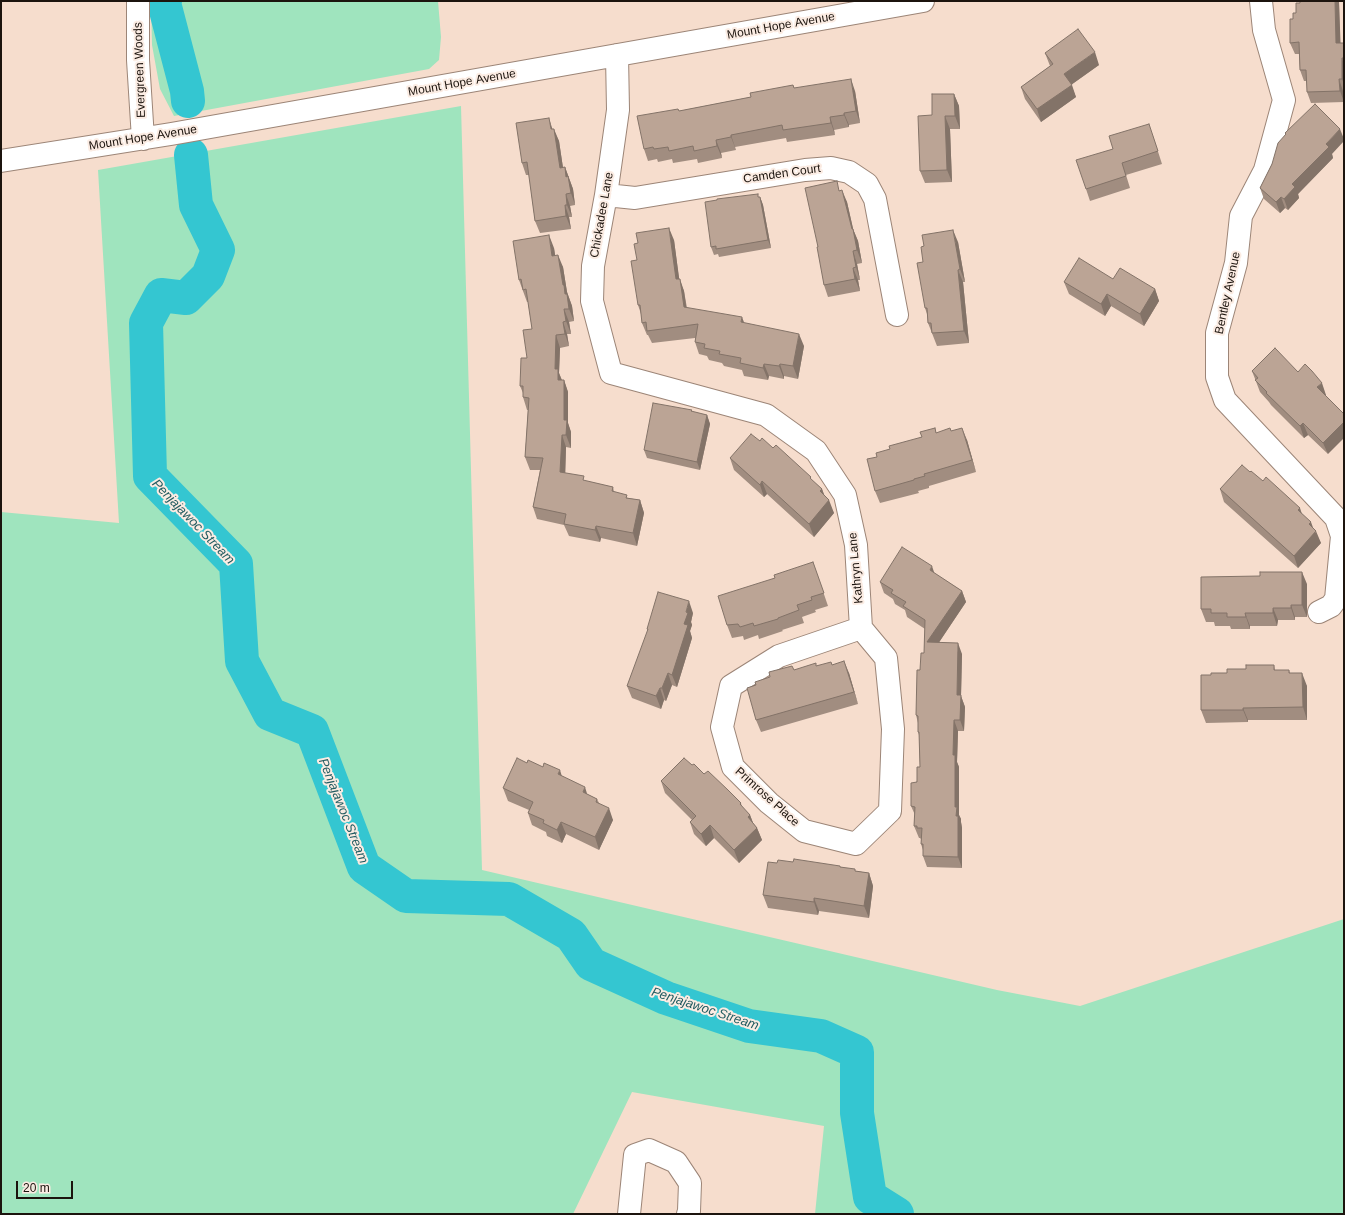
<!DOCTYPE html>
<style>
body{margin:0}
#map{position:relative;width:1345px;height:1215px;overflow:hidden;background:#f6ddcd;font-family:Arial,sans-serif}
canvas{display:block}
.frame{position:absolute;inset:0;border:2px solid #1c140e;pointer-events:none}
.scale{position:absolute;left:16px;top:1181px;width:57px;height:18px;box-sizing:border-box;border:2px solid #1c140e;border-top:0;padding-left:5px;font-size:12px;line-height:14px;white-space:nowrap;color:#1c140e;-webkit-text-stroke:3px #fbece3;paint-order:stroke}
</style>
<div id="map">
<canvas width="1345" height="1215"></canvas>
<div class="frame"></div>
<div class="scale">20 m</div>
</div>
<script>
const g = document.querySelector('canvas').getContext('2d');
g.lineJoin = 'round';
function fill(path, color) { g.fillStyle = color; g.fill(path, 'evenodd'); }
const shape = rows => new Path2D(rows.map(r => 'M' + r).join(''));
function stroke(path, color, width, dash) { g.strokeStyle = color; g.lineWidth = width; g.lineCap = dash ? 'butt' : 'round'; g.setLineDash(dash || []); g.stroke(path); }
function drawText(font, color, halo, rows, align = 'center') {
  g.font = font + ' Arial,sans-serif'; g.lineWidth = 4; g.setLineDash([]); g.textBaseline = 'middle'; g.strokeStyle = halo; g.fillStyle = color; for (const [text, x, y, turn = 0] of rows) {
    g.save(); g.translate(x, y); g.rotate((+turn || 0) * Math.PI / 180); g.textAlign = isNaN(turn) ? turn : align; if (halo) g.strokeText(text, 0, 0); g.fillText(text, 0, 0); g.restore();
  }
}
fill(shape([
 [151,1,438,1,441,37,439,60,429,69,174,116,160,89,152,45],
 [461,106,482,870,997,990,1080,1006,1344,919,1344,1214,815,1214,824,1126,632,1092,573,1214,1,1214,1,512,119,523,98,170]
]), '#9fe4be');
stroke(shape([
 [165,1,164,3,187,91,188,101],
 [191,155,196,205,218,250,208,276,186,298,161,295,146,323,150,476,236,564,242,661,270,714,312,731,364,867,406,896,509,899,571,935,591,964,666,998,749,1026,821,1036,857,1052,857,1113,870,1197,897,1214]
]), '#34c6d1', 34);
const minor = shape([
 [138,1,138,60,143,139],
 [1261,1,1264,30,1284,100,1265,170,1241,216,1236,263,1217,333,1217,377,1225,400,1336,518,1342,536,1336,599,1331,606,1319,612],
 [617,55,618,110,606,195,593,266,592,301,611,373,766,415,816,451,845,495,856,545,861,628,886,658,893,729,890,811,856,844,804,831,769,803,733,767,722,727,731,686,779,656,861,628],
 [1,161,171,134,923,1],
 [606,195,635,198,805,170,831,168,849,172,867,184,875,199,897,315],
 [629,1214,635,1155,649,1150,676,1162,690,1183,689,1211,688,1214]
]);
stroke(minor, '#9c8577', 24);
stroke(minor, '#fff', 22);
fill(shape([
 [1339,2,1340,43,1344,43,1344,91,1343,91,1344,102,1311,103,1307,92,1307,81,1304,81,1300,70,1299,54,1295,54,1290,43,1293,19],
 [1045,53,1099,65,1071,85,1076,97,1041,122,1025,99,1021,87,1050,66],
 [793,85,794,88,855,91,860,123,849,125,849,127,834,130,835,135,787,142,786,138,735,147,736,150,721,153,722,158,698,163,697,159,673,163,672,159,658,162,657,159,648,161,644,149,678,109,679,111,751,97],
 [954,94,959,106,960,129,950,129,952,182,925,183,920,171,932,115],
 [553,129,559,141,563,168,565,167,573,189,575,205,570,206,572,217,569,217,571,229,540,233,535,221,529,175,526,175,522,163],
 [1285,133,1332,154,1333,158,1298,194,1299,198,1288,210,1285,208,1280,213,1264,199,1260,188,1272,164,1286,135],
 [1153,136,1162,164,1126,175,1130,188,1090,201,1086,189],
 [840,190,847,202,853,229,858,241,862,263,857,264,860,280,858,280,860,291,828,297,824,285,818,247],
 [759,197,760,197,763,205,771,248,719,257,718,254,714,255,711,247],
 [674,240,679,279,684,291,687,308,744,323,804,346,798,379,784,376,784,379,769,376,768,380,744,376,742,370,724,366,722,363,709,360,707,356,699,354,695,342,695,338,652,343,648,335,647,335,642,323,641,314,638,305,637,260,638,243],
 [958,242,965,282,963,282,969,343,937,346,928,323,927,314,925,308,923,262],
 [554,248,555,255,563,267,567,292,572,306,574,321,569,322,571,334,567,334,569,346,560,348,559,373,562,380,564,380,568,392,568,423,571,432,571,448,566,447,565,473,585,481,613,487,614,492,628,498,640,500,644,513,637,546,601,538,600,542,569,536,564,525,537,519,533,507,540,470,530,470,525,457,528,410,527,410,523,397,523,393,520,386,527,358,532,329,528,302,527,302,519,280],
 [1113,279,1155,289,1159,301,1144,326,1111,306,1105,316,1069,294,1064,282],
 [1252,371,1298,372,1326,395,1325,396,1328,454,1308,435,1304,438,1271,405,1269,402,1260,392],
 [692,410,692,412,707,415,710,424,700,470,647,458,644,450],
 [935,428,936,433,951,431,967,440,976,472,929,486,929,488,918,491,919,493,880,503,875,491,877,457,890,449,922,437],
 [760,441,773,448,822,489,824,495,834,513,814,537,767,494,764,497,734,470,730,458],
 [1250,472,1263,481,1302,514,1313,528,1321,543,1298,568,1224,502,1220,489],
 [813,562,828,606,815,610,816,612,802,617,804,623,782,630,783,631,759,639,758,635,744,640,743,636,732,638,727,625,775,578],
 [934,573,962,591,966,602,939,642,962,654,961,696,965,707,964,731,958,731,957,762,959,767,959,815,961,819,961,822,962,828,962,868,927,867,923,856,923,850,921,844,921,839,920,838,919,838,914,826,915,815,911,806,920,767,919,735,918,732,918,723,916,715,920,670,924,653,925,629,907,617,905,610,895,604,893,599,884,593,880,582],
 [1307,584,1307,617,1295,617,1295,620,1278,620,1277,626,1250,626,1250,629,1231,629,1230,626,1215,626,1214,622,1206,622,1201,609],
 [693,613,691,622,692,625,690,631,692,638,677,687,672,685,666,701,664,700,661,709,632,698,627,686,648,631,647,629],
 [832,665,849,673,858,704,761,732,756,720,794,670,817,666],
 [1274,665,1275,670,1289,670,1290,673,1307,686,1307,720,1248,720,1248,722,1206,723,1201,710,1211,675,1227,673,1246,669],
 [527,763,562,776,587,794,597,799,599,803,613,820,599,850,566,834,562,843,547,836,546,832,532,825,528,813,529,810,508,801,503,788],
 [692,765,704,774,741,803,742,807,750,815,753,823,757,828,762,840,739,863,714,838,706,846,694,834,690,822,692,820,665,793,661,781],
 [793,862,841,867,856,871,869,873,873,886,869,918,819,911,818,915,768,908,763,895,777,863]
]), '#a18d80');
fill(shape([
 [1335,1,1338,1,1339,2,1341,55,1336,43],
 [1095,52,1099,65,1068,87,1064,74],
 [1342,58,1344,65,1344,84,1342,79],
 [851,79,855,91,860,123,856,111],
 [1339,79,1343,91,1344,102,1340,91],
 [1072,85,1076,97,1041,122,1037,109],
 [954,94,959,106,960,129,955,116],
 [844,113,849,125,849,127,844,115],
 [945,116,950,129,952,182,947,170],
 [830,117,834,130,835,135,831,123],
 [549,118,553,131,551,129],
 [554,129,559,141,565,181,560,168],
 [1340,129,1344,139,1344,141,1332,154,1333,158,1298,194,1299,198,1288,210,1284,199,1292,184,1326,144],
 [731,135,736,150,731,137],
 [716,140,721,153,722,158,717,146],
 [565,167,573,189,575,205,571,193,566,177],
 [842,190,847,202,855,237,853,229,858,241,862,263,857,250,852,229],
 [566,194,570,206,572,217,567,205],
 [760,197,763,205,771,248,768,240],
 [1281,197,1285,208,1280,213,1276,202],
 [565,205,569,217,571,229,566,216],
 [669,228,674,240,681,292,676,279],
 [953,230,958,242,965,282,960,269],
 [549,235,554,248,557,268,552,256],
 [853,251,857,264,860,280,856,267],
 [558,255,563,267,567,292,572,306,574,321,569,309,563,285],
 [853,268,858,280,860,291,855,279],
 [958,270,963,282,969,343,964,331],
 [680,279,684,291,688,320,684,307],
 [1155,289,1159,301,1144,326,1140,314],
 [1107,294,1111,306,1105,316,1101,304],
 [564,309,569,322,571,334,566,321],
 [742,317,747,330,741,322],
 [563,322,567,334,569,346,565,334],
 [799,334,804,346,798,379,793,366],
 [556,335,560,348,559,373,562,381,558,380,555,369],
 [764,364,769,376,768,380,763,368],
 [780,364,784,376,784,379,779,366],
 [564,380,568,392,568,423,571,432,571,448,566,435,564,420],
 [1322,383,1326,395,1322,399,1317,387],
 [707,415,710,424,700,470,697,462],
 [1344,422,1344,438,1328,454,1323,443],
 [1303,423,1308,435,1304,438,1300,426],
 [962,428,967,440,976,472,972,460],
 [562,435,566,447,565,484,560,472],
 [762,481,767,494,764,497,760,485],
 [822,489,827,502,820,491],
 [640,500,644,513,637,546,633,533],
 [829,500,834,513,814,537,809,524],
 [1300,508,1304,520,1298,510],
 [1311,522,1315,533,1316,531,1321,543,1298,568,1294,556,1309,524],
 [596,526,601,538,600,542,595,530],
 [932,566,936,578,930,570],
 [1302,572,1307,584,1307,617,1302,605],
 [962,591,966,602,932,653,927,642],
 [689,601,693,613,691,622,692,625,690,631,692,638,677,687,672,675,686,612],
 [1291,605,1295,617,1295,620,1291,608],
 [1273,608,1278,620,1277,626,1273,613],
 [1245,613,1250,626,1250,629,1246,617],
 [958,643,962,654,961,696,965,707,964,731,960,720,957,695],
 [844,661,849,673,858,704,854,692],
 [668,673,672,685,666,701,662,688],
 [1302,673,1307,686,1307,720,1303,707],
 [660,688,664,700,661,709,656,696],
 [1243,708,1248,720,1248,722,1243,710],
 [954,720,958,731,957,762,959,767,959,815,961,819,961,822,962,828,962,868,958,857,956,816,955,807,953,755],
 [560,770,564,783,558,774],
 [585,787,589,800,583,792],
 [609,808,613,820,599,850,595,837],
 [750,815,755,828,748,817],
 [561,822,566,834,562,843,557,830],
 [710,825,714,838,706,846,701,834],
 [757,828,762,840,739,863,734,850],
 [869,873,873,886,869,918,864,906],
 [814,898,819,911,818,915,814,902]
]), '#837368');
const building = shape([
 [1300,1,1335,1,1336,43,1344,43,1344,58,1342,58,1342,79,1339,79,1340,91,1307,92,1306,70,1300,70,1299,42,1290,43,1290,19,1293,19,1293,13,1296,13,1296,3,1300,3,1300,1],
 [1078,29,1095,52,1064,74,1072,85,1037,109,1021,87,1053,64,1045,53,1078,29],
 [851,79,856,111,844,113,844,115,830,117,831,123,783,130,782,125,731,135,731,137,716,140,717,146,694,151,693,146,669,151,668,147,654,149,653,147,644,149,637,116,678,109,679,111,751,97,750,93,793,85,794,88,851,79],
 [932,94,954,94,955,116,945,116,947,170,920,171,918,116,932,115,932,94],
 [1315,104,1340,129,1326,144,1329,147,1292,184,1295,187,1284,199,1281,197,1276,202,1260,188,1272,164,1278,143,1286,134,1285,133,1315,104],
 [549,118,551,129,554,129,560,168,565,167,566,177,568,176,571,193,566,194,567,205,565,205,566,216,535,221,527,162,522,163,516,123,549,118],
 [1149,124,1158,151,1122,163,1126,176,1086,189,1076,160,1113,149,1109,136,1149,124],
 [837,181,839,191,842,190,852,229,853,229,857,250,853,251,856,267,853,268,855,279,824,285,817,247,818,247,805,188,837,181],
 [758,194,758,197,760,197,768,240,716,249,716,246,711,247,705,202,717,200,717,199,758,194],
 [669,228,676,279,680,279,684,307,742,317,741,322,799,334,793,366,780,364,779,366,764,364,763,368,740,363,741,358,719,354,720,351,704,348,705,344,695,342,698,324,647,331,646,322,642,323,640,305,638,305,631,261,637,260,634,244,638,243,636,233,669,228],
 [953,230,960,269,958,270,964,331,932,333,931,323,928,323,927,308,925,308,917,263,923,262,921,247,924,246,922,235,953,230],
 [549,235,552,256,558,255,563,285,564,285,565,294,567,294,569,309,564,309,566,321,563,322,565,334,556,335,555,369,558,369,558,380,564,380,564,420,567,420,566,435,562,435,560,472,584,476,583,480,613,487,612,491,627,495,626,498,640,500,633,533,596,526,595,530,564,524,566,514,533,507,543,458,525,457,529,398,523,397,523,386,520,386,521,358,527,358,523,330,532,329,526,289,523,290,521,279,519,280,513,241,549,235],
 [1079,258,1113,279,1120,268,1155,289,1140,314,1107,294,1101,304,1064,282,1079,258],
 [1275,348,1298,372,1305,364,1312,371,1322,383,1317,387,1344,414,1344,422,1323,443,1303,423,1300,426,1266,393,1267,392,1255,380,1258,378,1252,371,1275,348],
 [653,403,692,410,691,411,707,415,697,462,644,450,653,403],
 [935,428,936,433,950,428,951,431,962,428,972,460,924,474,925,476,914,479,914,480,875,491,867,459,877,457,876,453,890,449,889,446,922,437,920,432,935,428],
 [751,434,760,441,762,438,773,448,776,445,811,477,810,478,822,489,820,491,829,500,809,524,762,481,760,485,730,458,751,434],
 [1242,465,1250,472,1251,471,1263,481,1266,477,1300,508,1298,510,1311,522,1309,524,1316,531,1294,556,1220,489,1242,465],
 [902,547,932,566,930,570,962,591,927,642,958,643,957,695,961,695,960,720,954,720,953,755,955,755,955,807,957,807,956,816,958,816,958,857,923,856,923,844,921,844,922,828,917,828,917,826,914,826,915,807,911,806,911,783,917,782,917,767,920,767,919,732,918,732,918,716,916,715,917,670,920,670,921,653,924,653,925,620,903,606,906,602,891,593,893,590,880,582,902,547],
 [813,562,824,593,811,597,812,600,797,605,799,610,778,618,778,619,754,626,753,623,740,627,738,624,727,625,718,596,775,578,774,575,813,562],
 [1260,572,1302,572,1302,605,1291,605,1291,608,1273,608,1273,613,1245,613,1246,617,1227,617,1227,613,1211,613,1211,609,1201,609,1201,577,1260,576,1260,572],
 [658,592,689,601,686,612,688,613,684,624,688,625,672,675,668,673,662,688,660,688,656,696,627,686,648,629,647,629,658,592],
 [844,661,854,692,756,720,747,688,756,685,755,682,770,677,769,672,792,666,794,670,816,663,816,666,831,662,832,665,844,661],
 [1246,665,1274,665,1274,670,1289,670,1289,673,1302,673,1303,707,1243,708,1243,710,1201,710,1201,675,1211,675,1211,673,1227,673,1227,669,1246,669,1246,665],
 [517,758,527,763,528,760,543,767,544,763,560,770,558,774,585,787,583,792,597,799,596,802,609,808,595,837,561,822,557,830,543,823,544,820,528,813,533,802,503,788,517,758],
 [684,758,692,765,694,764,704,774,708,771,728,790,741,803,740,804,750,815,748,817,757,828,734,850,710,825,701,834,690,822,696,816,661,781,684,758],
 [794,859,840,866,840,867,855,869,855,871,869,873,864,906,814,898,814,902,763,895,768,862,777,863,778,860,793,862,794,859]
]);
fill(building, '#bba495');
stroke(building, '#837368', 1);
drawText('12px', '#1c140e', '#fbece3', [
 ["Mount Hope Avenue",781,26,-10],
 ["Evergreen Woods",140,70,-92],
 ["Mount Hope Avenue",462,83,-10],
 ["Mount Hope Avenue",143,138,-9],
 ["Camden Court",782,174,-8],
 ["Chickadee Lane",602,215,-80],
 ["Bentley Avenue",1228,293,-78],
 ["Kathryn Lane",856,568,-95],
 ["Primrose Place",767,797,42]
]);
drawText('italic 13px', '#235c61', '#fbece3', [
 ["Penjajawoc Stream",193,522,46],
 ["Penjajawoc Stream",343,811,68],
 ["Penjajawoc Stream",705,1009,18]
]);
</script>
